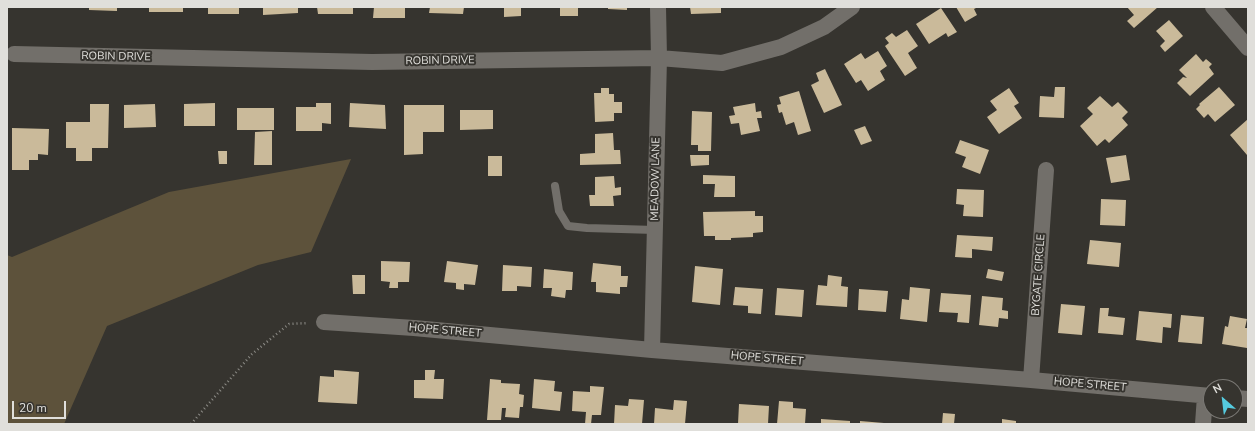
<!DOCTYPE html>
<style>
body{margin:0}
#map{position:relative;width:1255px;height:431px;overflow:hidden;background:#36342f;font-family:"Nunito Sans",sans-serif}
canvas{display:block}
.frame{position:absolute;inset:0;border:8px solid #e0dfdb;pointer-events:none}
.north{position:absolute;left:1203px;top:379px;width:40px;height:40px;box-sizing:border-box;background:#36342f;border:1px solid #7a7874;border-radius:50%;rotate:332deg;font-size:11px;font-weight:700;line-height:16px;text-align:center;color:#e0dfdb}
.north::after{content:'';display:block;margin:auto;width:14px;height:18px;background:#55cade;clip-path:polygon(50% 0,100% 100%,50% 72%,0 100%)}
.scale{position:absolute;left:12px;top:401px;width:54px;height:18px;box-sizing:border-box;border:2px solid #e0dfdb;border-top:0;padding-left:5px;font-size:12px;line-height:14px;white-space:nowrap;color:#e0dfdb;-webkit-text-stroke:3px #36342f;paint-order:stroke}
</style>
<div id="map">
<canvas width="1255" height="431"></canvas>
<div class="frame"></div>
<div class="north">N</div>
<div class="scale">20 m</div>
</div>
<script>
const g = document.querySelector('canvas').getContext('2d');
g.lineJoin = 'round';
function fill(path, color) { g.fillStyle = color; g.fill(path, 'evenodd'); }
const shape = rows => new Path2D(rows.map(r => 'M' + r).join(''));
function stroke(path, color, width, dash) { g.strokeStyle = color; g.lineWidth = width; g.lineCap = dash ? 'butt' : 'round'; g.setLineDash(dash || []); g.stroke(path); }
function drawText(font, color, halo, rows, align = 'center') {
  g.font = font + ' "Nunito Sans",sans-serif'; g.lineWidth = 4; g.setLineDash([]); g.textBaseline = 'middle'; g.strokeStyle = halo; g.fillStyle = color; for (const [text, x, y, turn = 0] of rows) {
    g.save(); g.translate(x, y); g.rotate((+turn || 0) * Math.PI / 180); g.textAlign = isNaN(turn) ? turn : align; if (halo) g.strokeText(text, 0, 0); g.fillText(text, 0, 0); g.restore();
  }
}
fill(shape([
 [351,159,311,252,258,265,107,326,64,424,7,424,7,255,12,257,169,192]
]), '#5d523b');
fill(shape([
 [89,7,117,7,117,11,89,10],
 [149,7,183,7,183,12,149,12],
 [208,7,239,7,239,14,208,14],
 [263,7,298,7,298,13,263,15],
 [317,7,353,7,353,14,318,14],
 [374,7,405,7,405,18,373,18],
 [430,7,464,7,463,14,429,13],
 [504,7,521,7,521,16,504,17],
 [560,7,578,7,578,16,560,16],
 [608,7,627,7,627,10,608,9],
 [690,7,721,7,721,13,691,14],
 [956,7,978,7,974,9,977,15,965,22],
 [1127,7,1158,7,1134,28,1127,21,1134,15],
 [941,8,957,32,948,37,946,33,929,44,916,24],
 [1169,20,1183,36,1165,52,1160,46,1165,41,1156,31],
 [907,30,918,46,908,53,917,68,905,76,885,46,889,43,885,38,892,33,896,37],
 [878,51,887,66,880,71,885,80,868,91,861,80,856,83,844,64,861,53,865,59],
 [1196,54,1203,62,1206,59,1212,64,1209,67,1214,74,1190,96,1177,83,1183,77,1187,78,1179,70],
 [825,69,842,105,824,113,811,85,819,81,816,73],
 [1055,87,1065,87,1064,118,1039,117,1040,96,1054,97],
 [1219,87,1235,105,1215,122,1208,114,1204,118,1196,109,1200,105,1199,104],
 [601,88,609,88,609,94,614,94,614,102,622,102,622,113,614,113,614,121,595,122,594,93,601,93],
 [1009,88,1019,103,1014,106,1022,118,999,134,987,117,997,110,990,101],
 [799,91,811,131,798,135,794,122,786,125,782,112,779,113,777,105,781,104,779,97],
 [1100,96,1112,107,1118,102,1128,112,1122,118,1128,125,1109,143,1105,139,1097,146,1080,126,1093,114,1087,108],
 [215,103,215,126,184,126,184,104],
 [316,103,331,103,331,124,322,123,322,131,296,131,296,107,316,107],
 [350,103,385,105,386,129,349,127],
 [755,103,756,112,761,111,762,118,757,118,760,131,741,135,739,123,731,124,729,116,735,115,733,107],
 [90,104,109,104,108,148,92,148,92,161,76,161,76,148,66,148,66,122,90,122],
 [155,104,156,127,124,128,124,105],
 [404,105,444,105,444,132,423,132,423,154,404,155],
 [237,108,274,108,274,130,237,130],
 [460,110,493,110,493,129,460,130],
 [692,111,712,112,711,151,698,151,698,145,691,145],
 [1248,119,1248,154,1247,155,1230,135],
 [865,126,872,141,861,145,854,130],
 [12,128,49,129,48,155,38,154,38,160,29,160,29,170,12,170],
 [272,131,272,165,254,165,255,132],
 [613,133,614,150,620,150,621,164,580,165,580,154,595,153,595,134],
 [960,140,989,150,980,174,962,167,966,157,955,153],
 [218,151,227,151,227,164,219,164],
 [690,155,709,155,709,165,691,166],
 [1126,155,1130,180,1111,183,1106,158],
 [488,156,502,156,502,176,488,176],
 [703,175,735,176,735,197,714,197,715,184,703,184],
 [614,176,615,188,621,187,621,195,613,196,614,206,590,206,589,195,595,195,595,177],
 [957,189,984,190,983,217,963,216,964,205,956,204],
 [1101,199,1126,200,1125,226,1100,225],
 [755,211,755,216,763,216,763,232,753,233,753,237,731,238,731,240,715,240,715,236,704,236,703,212],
 [957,235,993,237,992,251,972,249,972,258,955,257],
 [1090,240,1121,243,1119,267,1087,264],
 [381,261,410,262,409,282,398,282,398,288,389,288,390,282,381,281],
 [447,261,478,265,475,285,464,284,464,290,456,289,456,283,444,282],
 [593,263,621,266,621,276,628,276,627,287,620,287,620,294,596,292,596,282,591,282],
 [503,265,532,267,531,287,517,286,517,291,502,291],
 [695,266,723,269,720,305,692,302],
 [544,269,573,272,572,290,566,290,565,298,551,296,552,288,543,288],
 [988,269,1004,272,1002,281,986,278],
 [352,275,365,275,365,294,353,294],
 [828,275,842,277,841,286,848,287,847,307,816,305,818,285,827,286],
 [735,287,763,289,761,314,748,313,748,306,733,305],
 [910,287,930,289,927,322,900,319,902,299,909,300],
 [777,288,804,290,802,317,775,315],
 [859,289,888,291,886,312,858,310],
 [941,293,971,295,969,323,957,322,958,313,939,312],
 [982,296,1003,298,1002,310,1008,311,1008,319,999,318,998,327,979,325],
 [1061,304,1085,306,1082,335,1058,333],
 [1100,308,1109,308,1108,316,1125,318,1123,335,1098,333],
 [1139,311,1172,314,1171,328,1163,327,1162,343,1136,340],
 [1181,315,1204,317,1202,344,1178,342],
 [1230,316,1247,319,1245,328,1248,328,1247,348,1222,344,1225,326,1228,327],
 [334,370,359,372,357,404,318,402,320,376,334,377],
 [425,370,435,370,434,379,444,379,443,399,414,398,414,380,425,380],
 [490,379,501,380,501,383,520,384,519,394,524,395,523,407,520,407,519,418,505,417,506,408,502,408,501,420,487,420],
 [534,379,555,381,554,391,562,392,560,411,532,408],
 [590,386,604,387,601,415,592,415,591,424,585,424,586,412,572,411,573,391,590,392],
 [629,399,644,400,642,424,614,424,615,405,628,406],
 [674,400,687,401,685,424,654,424,655,408,673,410],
 [779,401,793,402,793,408,806,409,805,424,777,424],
 [739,404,769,406,768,424,738,424],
 [943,413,955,414,954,424,942,424],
 [821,419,850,421,850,424,821,424],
 [1002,419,1016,421,1016,424,1002,424],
 [860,421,884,423,884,424,860,424]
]), '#caba9a');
stroke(shape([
 [191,424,252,354,289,324,308,323]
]), '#8e8d88', 2.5, [1, 3]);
stroke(shape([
 [555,186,559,211,568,226,587,228,655,230]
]), '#726f6a', 8);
stroke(shape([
 [1213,7,1248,48],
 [14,54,372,62,659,58,722,63,781,47,824,27,852,7],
 [324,322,414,328,652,350,1031,380,1211,396],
 [652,350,659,58,658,7],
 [1031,380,1046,170],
 [1235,398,1248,399],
 [1203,424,1205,396]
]), '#726f6a', 16);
drawText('11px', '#e0dfdb', '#36342f', [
 ["ROBIN DRIVE",116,57,1],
 ["ROBIN DRIVE",440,61,-1],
 ["MEADOW LANE",656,179,-89],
 ["BYGATE CIRCLE",1039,275,-86],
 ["HOPE STREET",445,331,5],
 ["HOPE STREET",767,359,5],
 ["HOPE STREET",1090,385,5]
]);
</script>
